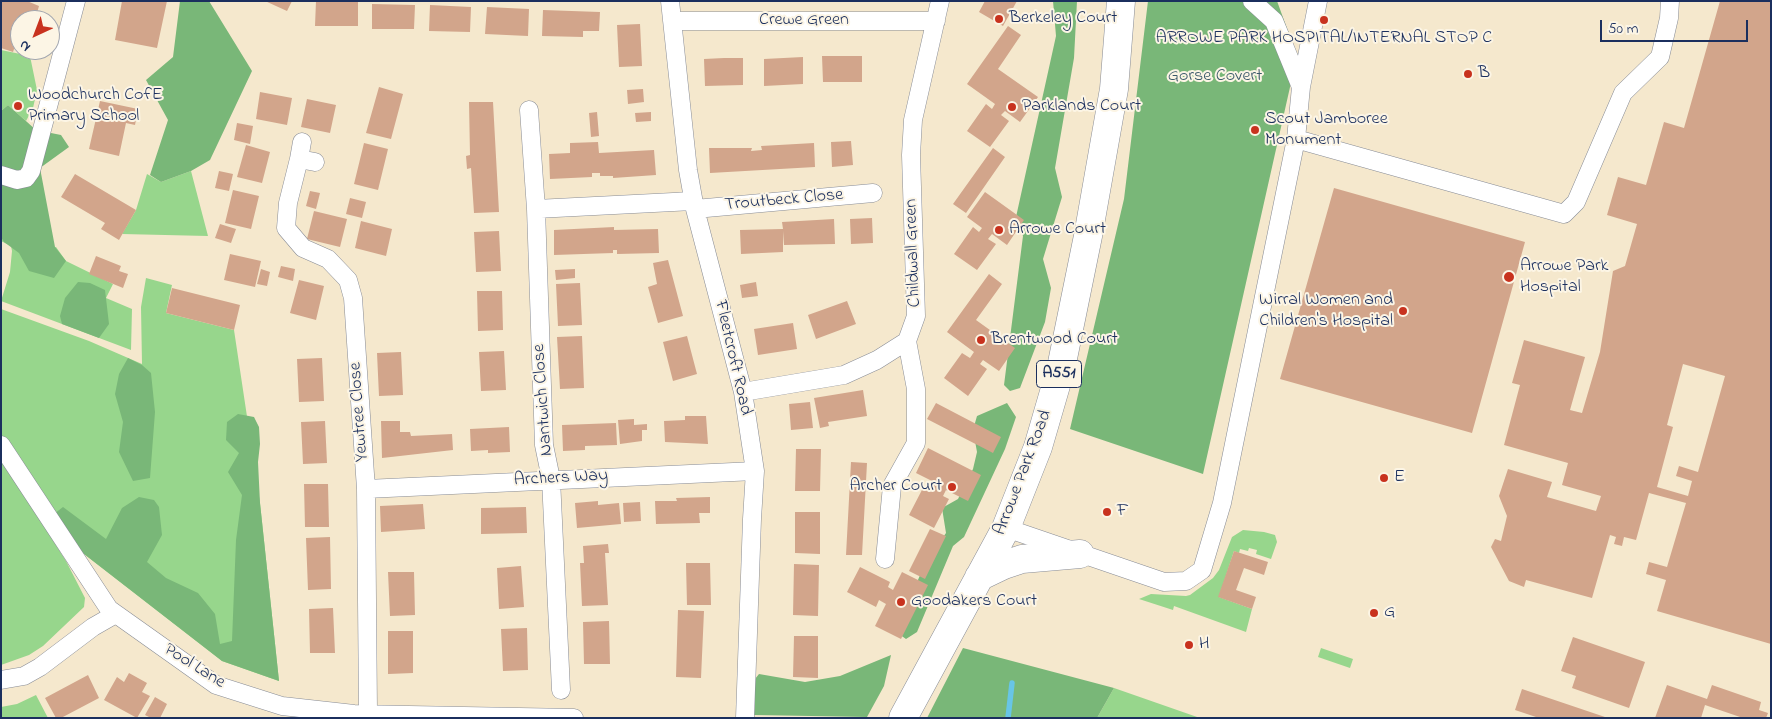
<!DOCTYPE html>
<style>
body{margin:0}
#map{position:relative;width:1772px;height:719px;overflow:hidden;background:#f5e8cd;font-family:"Indie Flower",sans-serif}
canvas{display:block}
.frame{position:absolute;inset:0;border:2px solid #1b2f5e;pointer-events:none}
.north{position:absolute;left:10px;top:10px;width:50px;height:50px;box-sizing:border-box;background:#fcf5e5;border:1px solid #a2a6af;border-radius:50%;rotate:223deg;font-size:14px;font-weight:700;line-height:20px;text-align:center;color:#1b2f5e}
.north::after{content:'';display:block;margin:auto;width:18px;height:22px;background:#c8321e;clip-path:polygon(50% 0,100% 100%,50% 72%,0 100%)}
.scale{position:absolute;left:1600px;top:20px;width:148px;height:22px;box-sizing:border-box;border:2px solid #1b2f5e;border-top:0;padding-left:6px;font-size:15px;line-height:18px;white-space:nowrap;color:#1b2f5e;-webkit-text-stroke:4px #fcf5e5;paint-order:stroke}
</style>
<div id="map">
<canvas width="1772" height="719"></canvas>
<div class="frame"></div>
<div class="north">N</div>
<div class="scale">50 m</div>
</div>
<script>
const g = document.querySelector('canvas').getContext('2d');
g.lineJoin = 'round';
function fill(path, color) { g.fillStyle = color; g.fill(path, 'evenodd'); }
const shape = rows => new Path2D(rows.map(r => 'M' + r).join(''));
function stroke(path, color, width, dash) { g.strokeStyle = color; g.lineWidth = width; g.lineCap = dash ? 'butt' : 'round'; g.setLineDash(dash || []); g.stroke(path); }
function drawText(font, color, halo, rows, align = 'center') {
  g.font = font + ' "Indie Flower",sans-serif'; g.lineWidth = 4; g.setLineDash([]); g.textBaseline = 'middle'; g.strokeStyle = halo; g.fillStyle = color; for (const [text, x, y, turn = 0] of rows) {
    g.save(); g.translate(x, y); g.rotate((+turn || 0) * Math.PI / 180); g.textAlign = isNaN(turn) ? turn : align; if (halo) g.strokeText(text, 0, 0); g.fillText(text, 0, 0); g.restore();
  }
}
fill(shape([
 [1,50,30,56,37,90,33,108,26,121,8,105,1,111],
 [191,171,208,236,122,234,136,210,147,174,161,182],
 [1,191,40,248,56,247,66,261,113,284,106,298,132,309,131,350,1,301,10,272,12,251,11,246,1,241],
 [146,278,172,285,166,313,234,330,260,503,279,681,222,661,75,547,1,437,1,309,89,341,142,364,141,307],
 [1,457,66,561,85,598,84,607,43,646,29,655,1,665],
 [1243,530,1264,532,1275,535,1277,542,1271,559,1256,554,1257,550,1249,548,1248,551,1240,549,1239,553,1234,551,1219,597,1252,609,1246,632,1174,606,1173,610,1139,599,1151,594,1186,596,1190,595,1213,578,1219,570,1232,537],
 [1321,648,1353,659,1350,668,1318,657],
 [1114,688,1200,718,1097,718],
 [36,695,48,718,1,718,1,707,17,704]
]), '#97d68c');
fill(shape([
 [180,1,209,1,252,71,210,160,191,171,161,182,150,175,168,120,146,80,173,57],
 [1053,1,1077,1,1074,58,1055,168,1062,197,1043,259,1051,288,1045,322,1020,388,1010,391,1004,385,1023,236,1016,217,1056,36],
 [1148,1,1277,1,1297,56,1203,474,1070,429,1124,199],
 [8,105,36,130,61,135,69,147,40,168,55,247,66,261,54,278,29,271,19,253,4,242,1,237,1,111],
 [78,282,90,283,105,290,109,324,99,338,62,324,60,316,65,298],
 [128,358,142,365,151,373,155,412,150,478,133,481,119,452,123,422,115,394,119,374],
 [1007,403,1016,417,1005,449,964,537,953,546,917,632,906,639,896,632,926,561,946,533,942,508,958,499,973,469,977,452,973,430,977,416],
 [238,414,254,417,259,427,260,444,258,462,260,503,279,681,222,661,75,547,54,514,63,507,106,539,122,508,139,497,154,500,159,507,162,535,147,562,166,578,198,593,215,614,220,644,232,641,236,540,242,495,228,472,239,453,226,440,227,422],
 [963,648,1114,688,1097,718,927,718],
 [891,655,884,686,867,717,754,715,755,679,759,674,805,682,840,676]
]), '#79b778');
stroke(shape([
 [1008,718,1012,683]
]), '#68c5e6', 5.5);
fill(shape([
 [1,1,27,1,39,6,35,20,20,20,20,48,15,46,13,52,1,48],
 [122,1,167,1,157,48,115,40],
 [265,1,292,1,287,11],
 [316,1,358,1,358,26,315,26],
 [985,1,1017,1,1003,26,979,12],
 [1720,1,1771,1,1771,644,1657,611,1666,580,1646,574,1649,562,1667,567,1686,503,1649,493,1636,540,1624,537,1622,546,1614,544,1616,537,1610,535,1592,598,1526,580,1524,587,1509,581,1491,547,1495,539,1501,541,1507,516,1499,496,1508,469,1552,482,1547,497,1596,511,1601,496,1562,485,1568,463,1504,445,1520,385,1512,383,1524,340,1585,357,1570,410,1582,413,1600,352,1613,271,1625,266,1637,224,1607,215,1618,177,1646,185,1664,122,1684,128],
 [1683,364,1725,376,1698,472,1679,466,1676,476,1692,481,1688,496,1657,487,1673,427,1667,425],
 [372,4,415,5,414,29,372,29],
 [430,5,471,7,470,32,429,31],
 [487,7,529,9,528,36,485,34],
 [543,10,600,12,599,31,583,31,583,37,542,36],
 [640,24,642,66,619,67,617,25],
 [1008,26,1021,35,998,69,1038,97,1020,122,1005,111,1001,115,1009,121,990,147,967,131,986,104,992,109,995,104,967,84],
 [822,56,862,56,862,82,823,82],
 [803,57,803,84,764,86,764,59],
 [724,58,743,58,743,85,705,86,704,59],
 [379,87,403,94,391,139,366,133],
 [643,89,644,102,628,104,627,90],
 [260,92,292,98,287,125,256,119],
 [307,99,336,105,330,133,301,127],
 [100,101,138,109,135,125,126,123,119,156,89,149],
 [469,102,493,102,499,212,474,213,471,168,467,169,466,156,470,155],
 [597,112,599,136,591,137,589,113],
 [651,112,651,121,636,122,635,113],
 [237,123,253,126,250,144,234,140],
 [851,141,853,165,832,167,831,142],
 [598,142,599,153,654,150,656,175,613,178,613,176,600,176,600,173,592,173,592,177,550,179,549,154,570,153,570,143],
 [364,143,388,149,378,190,354,184],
 [814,143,815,167,710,173,709,148,752,148,751,151,762,150,761,146],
 [246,145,270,152,262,183,237,177],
 [993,148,1005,157,966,213,953,204],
 [219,171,233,174,229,191,215,188],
 [75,174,136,210,119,240,101,229,105,223,61,197],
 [1334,188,1525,242,1472,433,1280,379],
 [233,190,259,196,251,229,225,223],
 [310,191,320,193,316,209,306,206],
 [985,192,1024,220,1007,245,992,234,988,239,996,244,977,270,954,254,973,227,979,232,982,228,967,217],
 [350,198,366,202,362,218,346,214],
 [314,211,347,219,340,247,307,239],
 [872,218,873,243,851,244,850,219],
 [834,219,835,244,784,245,783,231,783,252,741,254,740,230,783,229,782,222],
 [361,221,392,229,386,256,355,248],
 [220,224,236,229,231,243,215,238],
 [614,227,614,230,658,229,659,253,617,254,617,250,613,250,613,253,554,255,554,230],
 [499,231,501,271,476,272,474,232],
 [230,254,261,261,255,287,224,280],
 [96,256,121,266,119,271,128,274,123,288,89,274],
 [668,260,683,316,658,323,648,287,657,284,653,263],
 [281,266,295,269,293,281,278,277],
 [261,269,270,272,267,286,257,284],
 [575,269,575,278,556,280,555,270],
 [989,274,1002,284,976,320,1015,348,999,371,983,360,980,364,987,369,968,396,944,378,962,353,970,358,974,352,947,332],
 [299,280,324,286,316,320,290,313],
 [756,282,758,296,742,298,740,285],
 [580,283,582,325,558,326,556,284],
 [172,288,240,305,234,330,166,313],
 [477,291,502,291,503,330,478,331],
 [847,301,856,324,816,339,808,315],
 [793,323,797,349,758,355,754,329],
 [582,336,584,388,560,389,557,337],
 [687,336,697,374,673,381,663,342],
 [504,351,506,390,481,391,479,352],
 [401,352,403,395,379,396,377,353],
 [322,358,324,401,299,402,297,359],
 [863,390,867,416,828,422,829,426,820,428,814,398],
 [810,402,813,428,791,430,789,404],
 [936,403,1001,437,993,453,927,419],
 [685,416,706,416,708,444,665,442,664,421,685,420],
 [634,419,634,425,647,424,647,430,642,430,642,441,620,444,618,420],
 [325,421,327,463,303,464,301,422],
 [381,421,400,421,400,432,410,432,411,436,452,434,453,450,382,458],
 [616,423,617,445,585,446,585,450,563,451,562,425],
 [509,427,510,452,488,453,488,450,471,451,470,429],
 [928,448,981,475,968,501,946,490,943,496,949,499,934,528,909,515,924,486,928,488,932,481,916,473],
 [796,449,821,449,820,491,795,491],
 [851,462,867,463,862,555,846,555],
 [304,484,328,484,329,527,305,527],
 [710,497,710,513,699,513,700,523,656,524,655,501,677,501,676,498],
 [598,501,598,505,619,503,621,524,577,528,575,503],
 [640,502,641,521,624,522,623,503],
 [423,504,425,529,381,532,380,506],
 [526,507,527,533,481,534,481,508],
 [795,512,820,512,820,554,795,553],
 [930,529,946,536,925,579,909,571],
 [330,537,331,589,308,590,306,538],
 [608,544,609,553,605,553,608,605,582,606,580,563,584,563,583,546],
 [1234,551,1268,562,1264,575,1244,568,1236,590,1256,597,1252,609,1218,597],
 [686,563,710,563,711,605,687,605],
 [794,564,819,565,818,616,793,615],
 [521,566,524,607,499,609,497,568],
 [860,567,890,582,888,587,893,590,902,572,928,585,901,639,875,626,886,604,879,600,876,607,847,592],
 [388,572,414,572,415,615,390,616],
 [333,608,335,653,310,653,309,609],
 [678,610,704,611,701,678,676,677],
 [609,621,610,664,584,664,583,622],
 [527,628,528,670,503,671,501,629],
 [388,631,413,631,413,673,388,674],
 [794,636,818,636,818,678,793,677],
 [1573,637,1645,662,1629,708,1572,688,1576,676,1561,671],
 [129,673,147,683,142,692,150,696,137,718,104,700,117,677,124,682],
 [88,675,99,698,61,718,56,718,45,698],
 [1667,685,1707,699,1712,685,1761,702,1759,710,1768,713,1766,718,1743,718,1705,705,1701,718,1655,718],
 [1522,689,1605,717,1605,718,1539,718,1515,710],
 [155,697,167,704,160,718,151,718,145,715]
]), '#d2a58b');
const street = shape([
 [670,1,688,170,695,209,743,392,755,471,752,519,745,718],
 [1252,1,1274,21,1301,87],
 [672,21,936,21],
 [529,110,536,209,544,445,551,479,561,690],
 [1296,139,1564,214,1576,202,1623,93,1660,57,1669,18,1670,1],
 [299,159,302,142],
 [315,162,299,159,288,203,286,228,303,248,328,259,348,280,353,298,366,489,368,712],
 [1,175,17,180,26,178,31,171,76,1],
 [536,209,693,201],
 [695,209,873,193],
 [743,392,844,375,877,360,907,341],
 [1,445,109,609,216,685,282,706,354,714,574,718],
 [366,489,755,471],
 [1006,528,1164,582,1186,581,1202,570,1222,503,1296,139,1301,87,1318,1],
 [885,559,892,486,916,443,916,389,907,341,916,316,911,155,913,120,940,1],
 [1,680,24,676,40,667,93,627,114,615]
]);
const primary = shape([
 [979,577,1004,565,1022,559,1080,554],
 [903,718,1006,528,1038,447,1061,368,1088,236,1114,89,1121,1]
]);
stroke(street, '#888c96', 19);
stroke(primary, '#888c96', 29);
stroke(street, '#fff', 18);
stroke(primary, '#fff', 28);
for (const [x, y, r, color] of [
 [999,19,5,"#c8321e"],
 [1324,20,5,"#c8321e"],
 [1468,74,5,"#c8321e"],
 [18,106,5,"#c8321e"],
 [1012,107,5,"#c8321e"],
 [1255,130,5,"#c8321e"],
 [999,230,5,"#c8321e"],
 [1509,277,6,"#c8321e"],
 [1403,311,5,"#c8321e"],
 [981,340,5,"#c8321e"],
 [1384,478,5,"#c8321e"],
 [952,487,5,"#c8321e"],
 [1107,512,5,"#c8321e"],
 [901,602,5,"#c8321e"],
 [1374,613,5,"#c8321e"],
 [1189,645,5,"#c8321e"]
]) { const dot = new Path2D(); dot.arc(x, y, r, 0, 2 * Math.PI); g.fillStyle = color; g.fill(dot); stroke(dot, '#fcf5e5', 2); }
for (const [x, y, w] of [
 [1059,374,45]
]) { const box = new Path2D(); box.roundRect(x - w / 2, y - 13.5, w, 27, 4); g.fillStyle = '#fcf5e5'; g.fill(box); stroke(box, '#1b2f5e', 1); }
drawText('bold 16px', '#1b2f5e', null, [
 ["A551",1059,374]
]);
drawText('18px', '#1b2f5e', '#fcf5e5', [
 ["Berkeley Court",1009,19],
 ["ARROWE PARK HOSPITAL/INTERNAL STOP C",1324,39,"center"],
 ["B",1478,74],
 ["Woodchurch CofE",28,96],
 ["Primary School",28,117],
 ["Parklands Court",1022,107],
 ["Scout Jamboree",1265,120],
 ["Monument",1265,141],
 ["Arrowe Court",1009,230],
 ["Arrowe Park",1520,267],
 ["Hospital",1520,288],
 ["Wirral Women and",1393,301,"right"],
 ["Children's Hospital",1393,322,"right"],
 ["Brentwood Court",991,340],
 ["E",1394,478],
 ["Archer Court",942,487,"right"],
 ["F",1117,512],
 ["Goodakers Court",911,602],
 ["G",1384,613],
 ["H",1199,645]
], 'left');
drawText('18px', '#1b2f5e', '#fcf5e5', [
 ["Crewe Green",804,21],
 ["Troutbeck Close",784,201,-5],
 ["Childwall Green",914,253,-92],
 ["Fleetcroft Road",732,358,77],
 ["Nantwich Close",544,400,-94],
 ["Yewtree Close",360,412,-94],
 ["Arrowe Park Road",1024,473,-69],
 ["Archers Way",561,479,-3],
 ["Pool Lane",194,667,32]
]);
drawText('18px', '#3a596a', '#fcf5e5', [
 ["Gorse Covert",1215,77]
]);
</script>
